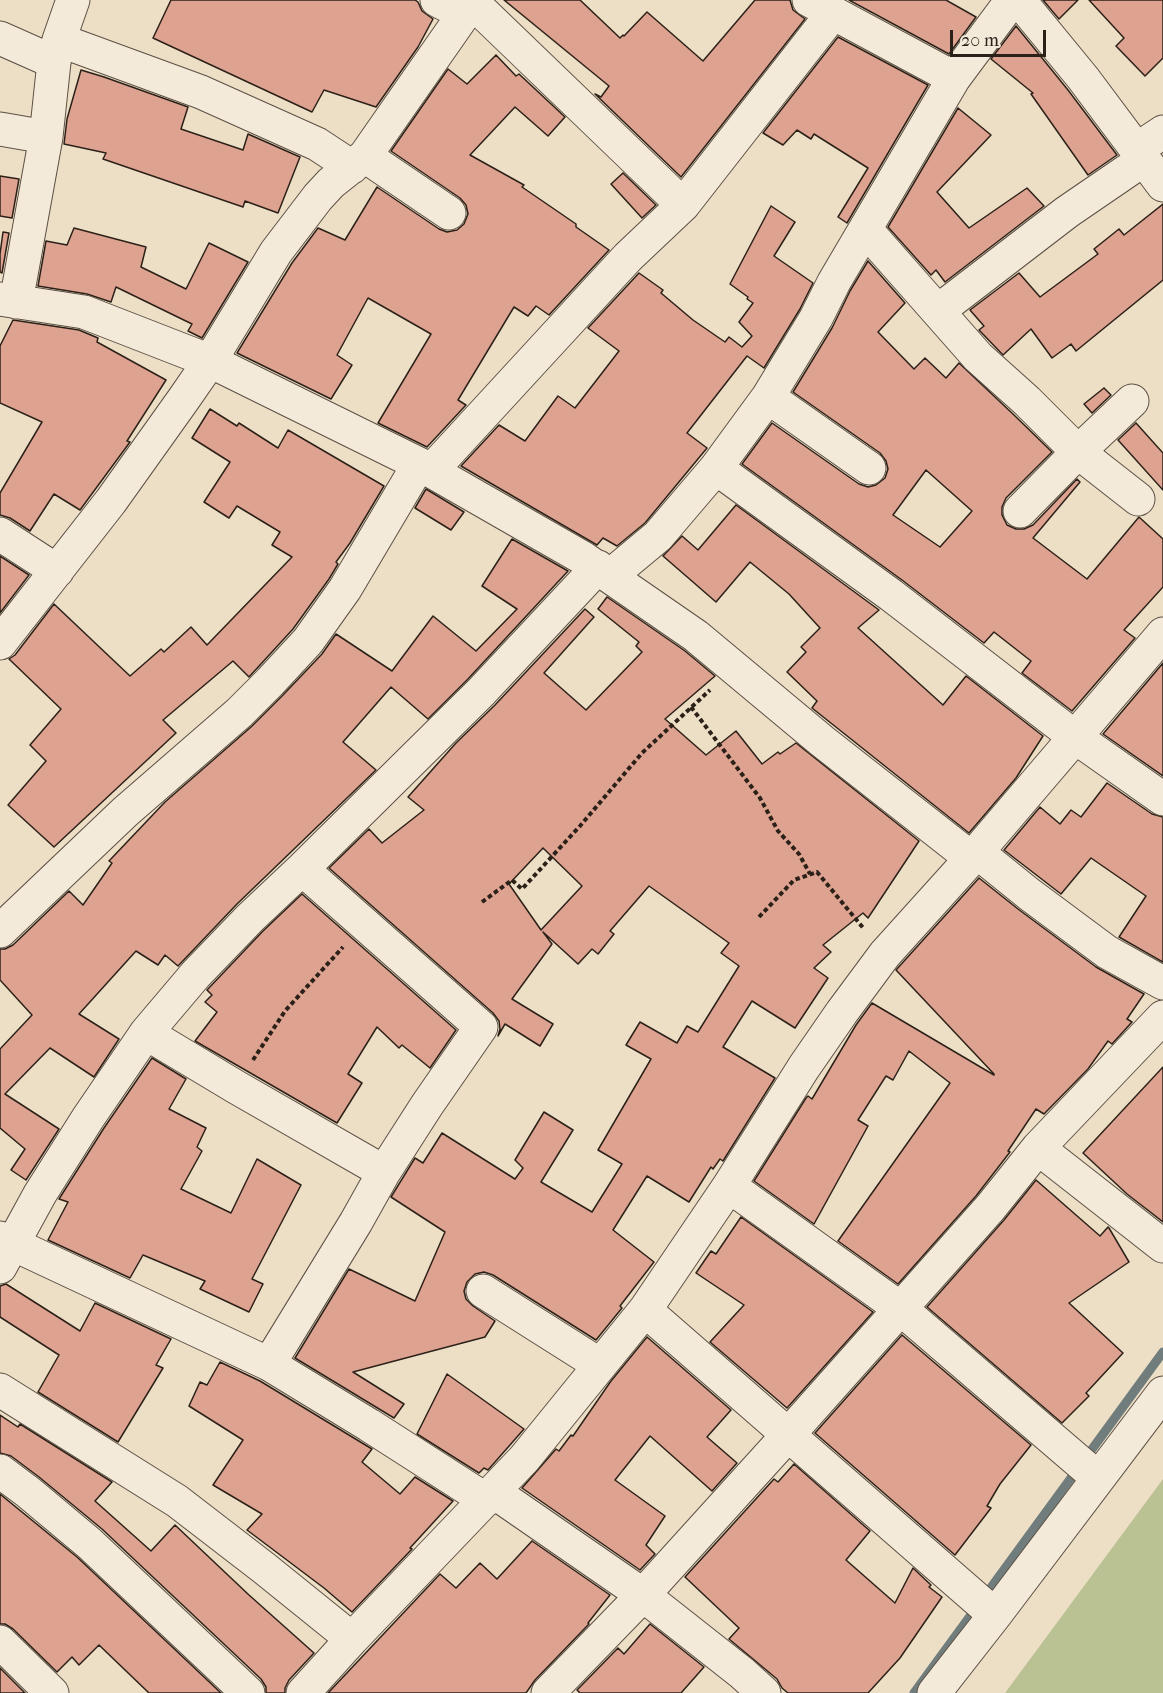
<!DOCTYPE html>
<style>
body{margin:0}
#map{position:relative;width:1163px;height:1693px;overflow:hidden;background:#eddfc6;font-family:"IM FELL French Canon",serif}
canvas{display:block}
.scale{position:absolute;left:950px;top:30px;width:96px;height:27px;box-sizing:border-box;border:3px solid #2c2118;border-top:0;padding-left:8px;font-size:18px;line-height:21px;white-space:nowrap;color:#2c2118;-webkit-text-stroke:4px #f3eada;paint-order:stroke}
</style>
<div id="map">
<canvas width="1163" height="1693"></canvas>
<div class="scale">20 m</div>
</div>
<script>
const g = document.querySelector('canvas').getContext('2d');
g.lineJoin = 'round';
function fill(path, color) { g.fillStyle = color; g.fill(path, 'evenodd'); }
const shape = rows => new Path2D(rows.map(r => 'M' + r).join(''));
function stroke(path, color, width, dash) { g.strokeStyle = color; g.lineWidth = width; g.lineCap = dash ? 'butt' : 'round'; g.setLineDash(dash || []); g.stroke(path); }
fill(shape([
 [1163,1479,1163,1693,1005,1693]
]), '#bac193');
stroke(shape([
 [914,1693,1163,1352]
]), '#707d7c', 9);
const building = shape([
 [171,0,415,0,418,2,422,11,433,19,418,47,376,107,324,90,312,112,153,38,171,0],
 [504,0,580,0,620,38,623,35,624,36,647,12,703,61,755,0,790,0,793,10,805,19,681,177,595,94,601,97,609,86,504,0],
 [849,0,946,0,976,17,949,54,849,0],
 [1043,0,1078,0,1059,19,1043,0],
 [1089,0,1163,0,1163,58,1145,76,1116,46,1124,38,1089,0],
 [1016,26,1068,90,1117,155,1088,175,1031,94,1033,93,991,59,1016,26],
 [838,37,928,85,847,223,838,217,868,168,814,134,811,139,797,130,783,145,763,133,838,37],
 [496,55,516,76,519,74,565,117,548,136,515,107,470,155,524,185,522,187,576,224,576,227,609,250,549,315,536,306,528,316,514,307,458,400,466,405,427,447,378,423,431,334,368,298,337,355,352,365,331,399,237,353,292,263,318,228,345,240,377,187,439,229,447,232,457,230,464,224,468,214,466,205,460,198,391,151,448,69,467,84,496,55],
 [81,70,104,77,188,107,181,129,243,150,248,134,300,157,278,213,245,201,243,207,103,159,106,153,64,144,67,119,81,70],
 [958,108,991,135,937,192,969,228,1027,188,1044,206,945,282,936,270,931,275,888,227,958,108],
 [623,173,656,205,642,218,611,184,623,173],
 [0,176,19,179,12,218,0,216,0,176],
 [1163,204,1163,280,1076,351,1071,344,1052,358,1031,329,1003,355,979,330,984,326,970,310,1019,273,1040,297,1098,254,1094,249,1119,229,1124,235,1163,204],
 [771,206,795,222,774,256,813,283,800,309,764,368,747,356,687,433,707,448,645,523,617,546,603,538,597,545,461,466,499,425,525,441,558,396,575,408,619,351,588,328,639,273,663,290,661,293,693,320,725,342,729,337,742,347,752,336,739,322,753,303,747,299,748,297,730,284,771,206],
 [74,228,146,247,141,267,186,289,209,243,248,262,202,338,188,331,192,324,116,287,111,302,87,294,38,286,46,241,67,245,74,228],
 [3,232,9,233,2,273,0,272,0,254,3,232],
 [868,261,905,303,878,332,914,369,925,358,946,378,959,363,1014,415,1052,452,1006,498,1002,507,1002,515,1007,525,1016,529,1024,529,1033,525,1077,479,1080,482,1033,538,1087,579,1139,517,1163,539,1163,587,1124,630,1135,638,1072,711,1022,673,1031,661,994,632,984,643,902,580,742,464,772,423,859,484,868,487,876,485,885,478,888,469,886,461,880,453,793,392,832,328,850,291,868,261],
 [926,470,972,511,940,547,893,515,926,470],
 [13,320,79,330,98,338,97,342,166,380,127,441,130,442,80,510,54,494,30,531,10,518,0,515,0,493,42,422,0,403,0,346,13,320],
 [1104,388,1111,395,1092,413,1084,404,1104,388],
 [210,409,237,426,239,423,278,448,288,430,384,486,350,543,336,562,338,564,329,579,293,629,249,677,233,661,163,720,176,733,54,847,8,805,46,761,30,745,61,709,9,659,15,655,54,604,130,676,161,649,164,652,191,627,207,645,292,557,272,545,280,532,237,506,229,518,204,502,230,462,192,438,210,409],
 [1136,423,1163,453,1163,490,1118,440,1136,423],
 [426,489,464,512,451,530,415,508,426,489],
 [736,505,879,610,858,628,943,705,966,676,1043,736,1016,778,969,833,812,708,817,701,787,672,806,652,801,647,820,628,789,594,750,562,716,602,663,556,682,536,698,550,736,505],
 [512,539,568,571,468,679,428,719,391,687,343,742,376,770,237,904,178,966,165,955,158,965,136,951,79,1014,119,1039,94,1077,50,1048,5,1094,59,1129,26,1180,11,1170,25,1149,0,1128,0,1049,32,1015,0,980,0,949,5,949,13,945,69,891,83,905,112,863,109,861,165,802,251,727,283,695,322,654,336,634,392,671,433,616,476,651,517,609,482,586,512,539],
 [0,556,29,575,0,613,0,556],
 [607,597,685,651,715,676,665,719,706,755,736,731,762,764,778,752,780,754,796,743,919,841,868,918,863,913,823,945,831,952,814,968,828,978,795,1028,752,1001,723,1047,775,1078,723,1161,720,1159,713,1169,711,1167,689,1202,647,1176,613,1230,654,1262,620,1306,622,1308,596,1340,493,1275,484,1272,475,1274,467,1282,464,1291,466,1299,473,1306,495,1321,485,1337,353,1372,404,1404,394,1418,295,1358,349,1269,415,1301,445,1232,391,1197,415,1158,423,1163,442,1133,515,1179,523,1168,515,1160,544,1112,573,1130,541,1182,592,1212,622,1164,598,1150,651,1059,626,1045,640,1022,677,1043,687,1026,698,1032,739,966,721,953,729,943,649,886,610,931,614,934,598,954,592,949,578,964,543,932,552,944,512,999,553,1024,540,1046,505,1024,498,1036,500,1029,499,1021,493,1013,329,868,369,829,382,843,424,810,408,797,456,743,495,705,585,609,594,617,544,673,586,710,642,652,636,646,639,642,598,609,607,597],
 [543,848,582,886,541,930,509,884,543,848],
 [1163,663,1163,776,1103,734,1163,663],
 [1107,783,1152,814,1163,817,1163,962,1119,937,1146,896,1091,858,1061,894,1004,850,1040,807,1060,824,1071,810,1081,817,1107,783],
 [979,878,1018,909,1096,967,1144,994,1127,1019,1132,1022,1112,1044,1108,1041,1088,1069,1044,1114,1036,1109,1008,1151,1010,1152,976,1196,898,1284,838,1241,950,1083,909,1051,893,1080,886,1076,858,1120,868,1126,814,1224,754,1181,806,1098,808,1096,812,1099,856,1025,872,1003,994,1075,994,1074,896,970,979,878],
 [302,894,456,1030,430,1068,402,1045,399,1048,377,1027,348,1074,362,1083,337,1123,195,1041,217,1012,205,1002,212,995,207,990,263,931,302,894],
 [152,1058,186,1079,169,1109,206,1128,197,1147,202,1151,181,1189,231,1213,257,1159,301,1185,252,1279,263,1284,249,1312,200,1289,205,1281,143,1255,130,1278,48,1240,68,1202,59,1199,104,1128,152,1058],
 [1163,1067,1163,1222,1127,1194,1083,1153,1163,1067],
 [1036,1180,1100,1236,1108,1227,1109,1228,1129,1262,1069,1303,1123,1353,1086,1393,1089,1396,1062,1423,927,1307,1004,1220,1036,1180],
 [741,1217,873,1312,787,1408,710,1342,744,1305,696,1273,711,1251,716,1254,741,1217],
 [6,1284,80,1331,95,1303,171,1339,156,1365,163,1368,118,1442,38,1392,59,1355,0,1317,0,1286,6,1284],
 [902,1335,1031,1445,1000,1484,987,1506,991,1508,955,1555,815,1433,902,1335],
 [647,1337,731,1410,707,1437,737,1463,712,1491,650,1436,615,1480,665,1516,646,1545,655,1554,640,1570,522,1488,556,1449,559,1451,571,1435,573,1436,611,1381,647,1337],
 [220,1362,260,1381,372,1449,362,1462,400,1494,415,1477,453,1501,410,1548,412,1549,352,1612,324,1588,247,1530,262,1514,213,1485,243,1440,189,1406,200,1382,207,1385,220,1362],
 [447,1374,524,1429,488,1470,484,1468,479,1473,417,1434,447,1374],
 [0,1415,18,1427,20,1424,112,1482,95,1501,151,1551,175,1525,249,1595,314,1653,289,1680,285,1688,285,1693,266,1693,266,1687,261,1679,102,1529,39,1477,11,1456,0,1453,0,1415],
 [794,1464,870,1531,846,1560,895,1603,913,1568,931,1585,929,1587,942,1597,900,1658,868,1693,788,1693,782,1688,777,1679,729,1639,739,1628,685,1577,774,1479,778,1482,794,1464],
 [0,1494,77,1557,221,1693,149,1693,99,1645,79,1665,72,1657,57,1672,13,1629,5,1624,0,1624,0,1494],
 [532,1541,610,1595,588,1623,589,1624,535,1680,526,1693,328,1693,440,1574,456,1588,480,1563,497,1579,532,1541],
 [650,1624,704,1667,681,1693,580,1693,577,1690,618,1648,624,1654,650,1624],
 [0,1668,25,1693,0,1693,0,1668]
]);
fill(building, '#dea290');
stroke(building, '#2c2118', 1.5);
const minor = shape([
 [437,0,464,14],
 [470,0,683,205],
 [809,0,954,78],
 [1019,0,1083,78,1163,185],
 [0,38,54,62],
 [59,40,201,92,317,144,352,167],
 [0,129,46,137],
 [1136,150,1163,132],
 [365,156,449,213],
 [866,230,978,357,1027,401,1078,452,1138,499],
 [0,299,84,312,210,361,419,464,583,558,696,636,822,741,971,858],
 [16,302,46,137,54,62,59,40,73,0],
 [938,311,1067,212,1143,160],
 [768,397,869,468],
 [716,468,891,595,1075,737,1163,799],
 [431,471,628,257,683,205,833,13],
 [1020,511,1078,452,1132,401],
 [0,534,57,571],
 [610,576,658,536,716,468,768,397,816,318,834,282,954,78,1012,0],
 [0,643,111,501,183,400,210,361,276,252,318,197,331,183,365,156,464,14,470,0],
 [977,852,1029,894,1107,952,1163,983],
 [0,931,125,812,239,713,270,682,308,641,345,589,419,464],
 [146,1033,236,1087,384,1172],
 [1038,1148,1163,1246],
 [729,1186,901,1309,1098,1478],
 [0,1238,269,1364,369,1425,486,1500],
 [0,1267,40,1194,88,1118,146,1033,196,974,250,918,302,869,481,692,598,567],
 [483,1291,600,1365],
 [645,1310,995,1615],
 [269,1364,356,1222,384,1172,427,1105,481,1027,302,869],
 [0,1390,177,1501,264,1568,352,1639],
 [0,1471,28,1492,89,1543,248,1693],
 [494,1492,643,1595,742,1673,764,1693],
 [0,1642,52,1693],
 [303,1693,352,1639,524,1459,645,1310,729,1186,804,1067,842,1012,885,954,977,852,1163,634],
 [548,1693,643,1595,788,1435,990,1208,1038,1148,1163,1017],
 [934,1693,995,1615,1163,1393]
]);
stroke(minor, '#5c5044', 35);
stroke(shape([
 [691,707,760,798,778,831,799,854,810,874],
 [482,902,512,880,522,889,580,826,642,753,710,690],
 [759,917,794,880,817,872,864,929],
 [253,1060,285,1011,343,947]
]), '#2c2118', 4, [4.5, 3]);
stroke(minor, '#f3eada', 33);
</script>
